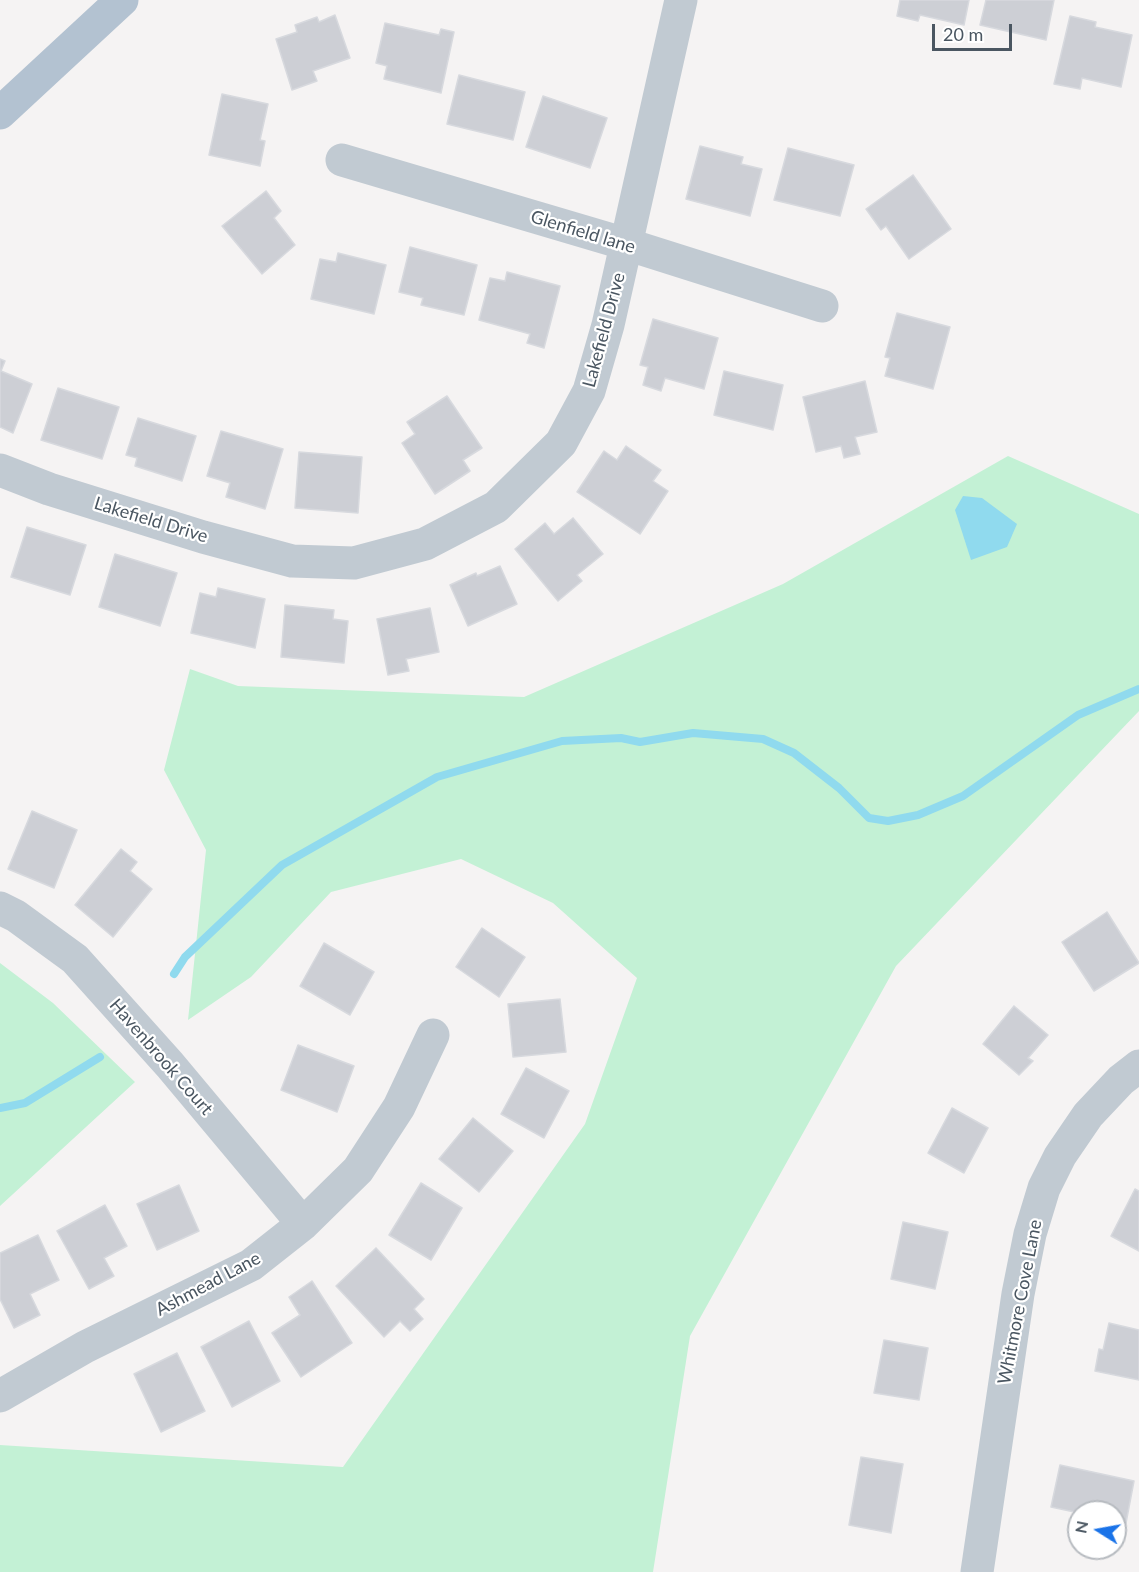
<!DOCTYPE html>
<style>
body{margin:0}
#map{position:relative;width:1139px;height:1572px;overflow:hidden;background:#f5f3f3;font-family:Lato,sans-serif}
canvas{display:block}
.north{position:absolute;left:1067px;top:1500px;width:60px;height:60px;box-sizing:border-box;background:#fff;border:2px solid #b7bbc0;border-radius:50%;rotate:281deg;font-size:16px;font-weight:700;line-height:24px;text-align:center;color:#4a5661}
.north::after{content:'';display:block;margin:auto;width:21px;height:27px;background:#1a73e8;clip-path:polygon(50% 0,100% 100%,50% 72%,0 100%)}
.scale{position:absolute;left:932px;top:24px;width:80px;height:27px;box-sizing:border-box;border:3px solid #4a5661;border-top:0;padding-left:8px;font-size:18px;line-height:21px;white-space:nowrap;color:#4a5661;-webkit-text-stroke:4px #fff;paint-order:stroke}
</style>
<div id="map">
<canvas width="1139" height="1572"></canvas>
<div class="north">N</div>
<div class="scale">20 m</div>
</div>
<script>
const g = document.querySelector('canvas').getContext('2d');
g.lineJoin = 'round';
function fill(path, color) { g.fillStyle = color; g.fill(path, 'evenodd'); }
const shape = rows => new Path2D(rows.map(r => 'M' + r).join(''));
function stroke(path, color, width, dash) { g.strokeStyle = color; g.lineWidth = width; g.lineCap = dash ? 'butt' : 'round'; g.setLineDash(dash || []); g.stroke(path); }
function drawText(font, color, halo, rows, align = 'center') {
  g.font = font + ' Lato,sans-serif'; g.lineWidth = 4.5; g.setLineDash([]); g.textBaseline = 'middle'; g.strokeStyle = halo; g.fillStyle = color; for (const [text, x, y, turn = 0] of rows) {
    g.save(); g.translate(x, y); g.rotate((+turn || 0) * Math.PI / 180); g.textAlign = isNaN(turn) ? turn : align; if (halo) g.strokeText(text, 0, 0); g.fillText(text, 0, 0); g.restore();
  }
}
fill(shape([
 [1008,456,1139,514,1139,711,896,966,690,1336,653,1572,0,1572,0,1445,343,1467,585,1124,637,978,553,903,461,859,331,892,251,977,188,1020,206,850,164,770,190,669,238,686,524,697,783,584],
 [0,963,53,1003,135,1082,0,1206]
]), '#c3f1d5');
fill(shape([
 [963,496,982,498,1017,524,1007,547,971,560,955,510]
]), '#90daee');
stroke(shape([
 [174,974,185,957,282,865,437,777,562,741,621,738,640,742,693,733,763,739,794,753,839,788,869,818,888,821,918,815,963,796,1078,715,1139,689],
 [0,1108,25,1103,100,1057]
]), '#90daee', 8);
const building = shape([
 [900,0,969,0,964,25,920,15,918,21,897,16,900,0],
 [986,0,1054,0,1046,40,980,25,986,0],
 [335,15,350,58,313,71,317,81,292,90,276,39,297,32,295,25,317,17,319,22,335,15],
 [1070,16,1096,22,1095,27,1132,35,1121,87,1082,78,1080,89,1054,84,1070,16],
 [385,23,439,35,441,29,454,32,441,93,384,79,387,66,376,63,385,23],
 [459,75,525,92,513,140,447,124,459,75],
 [222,94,268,104,260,140,265,141,260,166,209,155,222,94],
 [543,96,607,118,590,168,526,147,543,96],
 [700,146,743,157,741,164,762,169,750,216,686,199,700,146],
 [788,148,854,165,840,216,774,200,788,148],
 [913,175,951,229,909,259,886,226,881,230,866,209,913,175],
 [266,191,281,211,274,218,295,245,262,274,222,226,266,191],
 [410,247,477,265,464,315,421,305,423,298,399,292,410,247],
 [338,253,386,265,374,314,311,299,320,259,336,262,338,253],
 [507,272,560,286,544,348,527,343,530,334,479,320,490,278,505,281,507,272],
 [897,313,950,327,933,389,885,376,890,358,885,357,897,313],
 [653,319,718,338,704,389,665,378,661,391,643,385,648,367,640,365,653,319],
 [0,359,5,361,1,371,32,384,13,433,0,427,0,359],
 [724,371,783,385,773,430,714,415,724,371],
 [865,381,877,432,855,437,860,454,844,458,841,446,816,452,803,397,865,381],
 [58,388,119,407,102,459,41,440,58,388],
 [447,396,482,448,463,460,470,471,435,494,402,443,415,434,407,422,447,396],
 [138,418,196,436,182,481,135,466,137,458,126,455,138,418],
 [221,431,283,449,265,509,226,497,230,483,207,476,221,431],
 [626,446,661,470,653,481,668,491,640,534,577,492,604,451,617,460,626,446],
 [299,452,362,457,358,513,295,508,299,452],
 [573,518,603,554,577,575,582,581,558,601,515,549,545,523,554,534,573,518],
 [27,527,86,545,70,595,11,577,27,527],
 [115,554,177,573,160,626,99,607,115,554],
 [500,566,517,604,468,626,450,585,476,573,477,576,500,566],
 [218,588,265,599,255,648,191,633,200,593,216,597,218,588],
 [285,605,334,610,333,619,348,621,344,663,281,657,285,605],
 [430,608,439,652,406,659,409,671,388,675,377,619,430,608],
 [32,811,77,830,54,888,8,869,32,811],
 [121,849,137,862,130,871,152,889,113,937,75,905,121,849],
 [1107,912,1139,963,1094,991,1062,942,1107,912],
 [482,928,525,957,499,997,456,967,482,928],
 [324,943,374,972,350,1015,300,986,324,943],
 [560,999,566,1052,513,1057,508,1004,560,999],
 [1014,1006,1048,1035,1028,1058,1033,1061,1019,1075,983,1044,1014,1006],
 [298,1045,354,1066,337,1112,281,1090,298,1045],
 [526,1068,569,1091,544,1138,501,1114,526,1068],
 [952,1108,988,1128,964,1173,928,1153,952,1108],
 [473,1118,513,1151,479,1192,439,1159,473,1118],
 [421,1183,462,1208,431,1260,389,1235,421,1183],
 [179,1185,199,1231,157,1250,137,1204,179,1185],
 [1135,1189,1139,1191,1139,1251,1111,1236,1135,1189],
 [105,1205,127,1246,104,1258,114,1276,89,1289,57,1231,105,1205],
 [903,1222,948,1232,935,1289,891,1279,903,1222],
 [38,1235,59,1280,30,1294,40,1315,14,1328,0,1299,0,1253,38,1235],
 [376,1248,424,1299,414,1309,423,1319,410,1331,400,1321,384,1337,336,1286,376,1248],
 [312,1281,352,1343,301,1377,272,1333,300,1315,289,1297,312,1281],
 [249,1321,280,1381,232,1407,201,1347,249,1321],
 [1109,1323,1139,1330,1139,1380,1095,1371,1099,1349,1103,1350,1109,1323],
 [884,1340,928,1348,919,1400,874,1393,884,1340],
 [177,1353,205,1411,161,1432,134,1374,177,1353],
 [861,1457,903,1464,891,1533,849,1525,861,1457],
 [1060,1465,1134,1481,1126,1523,1115,1520,1115,1512,1079,1513,1051,1507,1060,1465]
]);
fill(building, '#cdcfd5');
stroke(building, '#d7d9de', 1.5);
stroke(shape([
 [342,160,626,244,822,306],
 [0,470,49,489,203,537,292,561,354,563,425,544,496,507,561,443,589,391,608,325,681,0],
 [0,908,16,916,75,959,170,1065,303,1224],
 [0,1396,85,1347,251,1265,303,1224,358,1170,399,1107,433,1035],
 [977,1572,1018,1294,1030,1234,1044,1188,1060,1156,1088,1115,1121,1080,1139,1066]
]), '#c1cad2', 33);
stroke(shape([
 [0,113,122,0]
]), '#b3c2d1', 33);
drawText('18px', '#4a5661', '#fff', [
 ["Glenfield lane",583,232,17],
 ["Lakefield Drive",604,330,-75],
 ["Lakefield Drive",151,520,17],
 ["Havenbrook Court",161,1057,49],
 ["Ashmead Lane",208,1284,-28],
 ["Whitmore Cove Lane",1020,1302,-79]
]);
</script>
